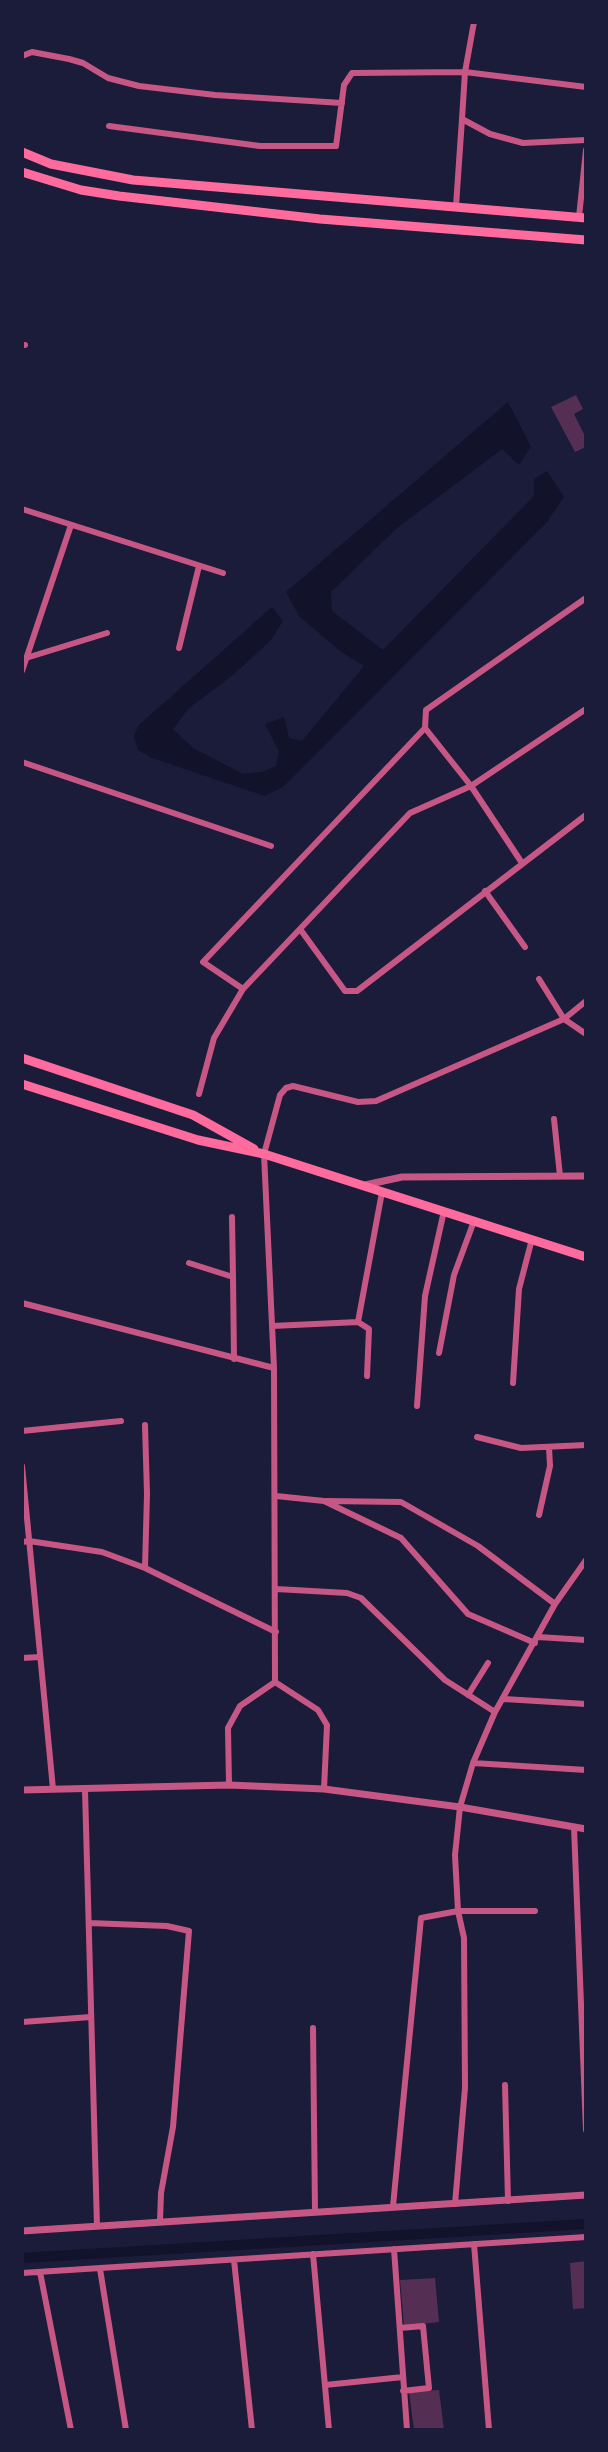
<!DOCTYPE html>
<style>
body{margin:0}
#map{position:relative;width:608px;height:2452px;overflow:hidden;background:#1b1b3a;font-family:Raleway,sans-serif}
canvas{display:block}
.frame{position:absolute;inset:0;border:24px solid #1b1b3a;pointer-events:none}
</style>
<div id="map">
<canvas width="608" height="2452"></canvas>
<div class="frame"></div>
</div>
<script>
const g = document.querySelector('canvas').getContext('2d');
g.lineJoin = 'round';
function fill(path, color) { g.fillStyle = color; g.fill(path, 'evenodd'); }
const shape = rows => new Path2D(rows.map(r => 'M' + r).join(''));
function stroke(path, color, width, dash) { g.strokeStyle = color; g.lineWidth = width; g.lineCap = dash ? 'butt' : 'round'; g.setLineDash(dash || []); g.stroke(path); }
fill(shape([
 [508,402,531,447,519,465,502,449,397,528,331,592,332,611,383,650,534,496,534,479,547,471,564,497,547,522,284,786,265,796,152,758,138,750,134,736,139,725,272,607,283,621,271,640,233,675,189,708,173,729,193,748,243,774,262,772,276,766,279,752,265,724,284,717,289,738,302,741,364,666,340,651,299,616,286,592]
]), '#12122b');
stroke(shape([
 [22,2258,586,2224]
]), '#12122b', 10);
fill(shape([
 [576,395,583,409,574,414,584,434,586,433,586,447,575,452,551,407],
 [586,2261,586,2308,573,2309,570,2263],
 [435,2278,439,2322,404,2326,400,2280],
 [439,2390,444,2430,414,2430,409,2392]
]), '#542f53');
stroke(shape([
 [474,22,465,72,462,119,490,134,523,143,586,140],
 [22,56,32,52,69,59,83,63,108,78,139,86,215,95,342,103],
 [109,126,260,146,336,146,344,85,352,73,465,72,586,87],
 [456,206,462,119],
 [579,217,586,150],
 [22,345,25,345],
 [22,509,223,573],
 [179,648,199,566],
 [26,658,107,633],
 [22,671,71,525],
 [22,762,271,846],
 [522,863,471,786,425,728,426,710,586,598],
 [485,891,525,947],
 [300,929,345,991,357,991,586,815],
 [539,979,564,1019,586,1034],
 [243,989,203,962,425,728],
 [199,1094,214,1038,243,989,410,813,471,786,586,709],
 [554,1119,560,1176],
 [232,1217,233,1277],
 [189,1263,233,1277,234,1359],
 [22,1303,274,1368],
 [272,1326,358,1322],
 [439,1353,454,1275,474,1221],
 [367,1376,369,1329,358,1322,382,1192],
 [513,1383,519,1289,532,1239],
 [417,1406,425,1296,444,1211],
 [22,1431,121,1421],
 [477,1437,521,1448,586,1445],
 [22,1466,53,1789],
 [276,1496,324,1501,401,1538,468,1614,535,1643],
 [326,1501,401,1502,478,1546,555,1604],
 [539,1515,550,1466,549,1447],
 [22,1542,29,1541,102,1552,145,1568,276,1632],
 [145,1568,147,1494,145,1425],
 [276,1589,347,1593,361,1598,445,1680,495,1712],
 [538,1637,586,1640],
 [22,1658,40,1657],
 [275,1682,274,1368,264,1154,280,1095,286,1088,293,1086,358,1102,376,1101,564,1019,586,1001],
 [468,1695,488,1663],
 [504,1699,586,1704],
 [473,1763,586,1770],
 [229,1785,228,1728,240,1706,275,1682,318,1710,327,1725,324,1789],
 [85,1790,97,2226],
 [574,1827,586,2130],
 [89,1923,167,1926,189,1931,173,2127,161,2193,160,2221],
 [22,2022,91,2017],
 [313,2028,315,2212],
 [505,2085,508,2201],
 [455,2204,465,2088,464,1938,458,1911,455,1855,460,1807,473,1763,495,1712,555,1604,586,1560],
 [393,2206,421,1918,458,1911,535,1911],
 [474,2244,489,2430],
 [394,2249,407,2430],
 [313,2254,329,2430],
 [234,2260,252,2430],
 [100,2269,126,2430],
 [40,2272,71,2430],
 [22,2273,586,2237],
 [400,2328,423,2326,429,2388,403,2391],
 [325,2385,403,2377]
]), '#c65784', 6);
stroke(shape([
 [365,1185,402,1177,586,1176],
 [22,1790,229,1785,324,1789,460,1807,586,1829],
 [22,2231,586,2195]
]), '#c65784', 7);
stroke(shape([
 [22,152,51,164,133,180,586,218],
 [22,172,81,190,119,196,320,219,586,240],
 [22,1058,193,1115,254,1149],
 [22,1084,198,1140,264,1154,586,1257]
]), '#ff6b9d', 9);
</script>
